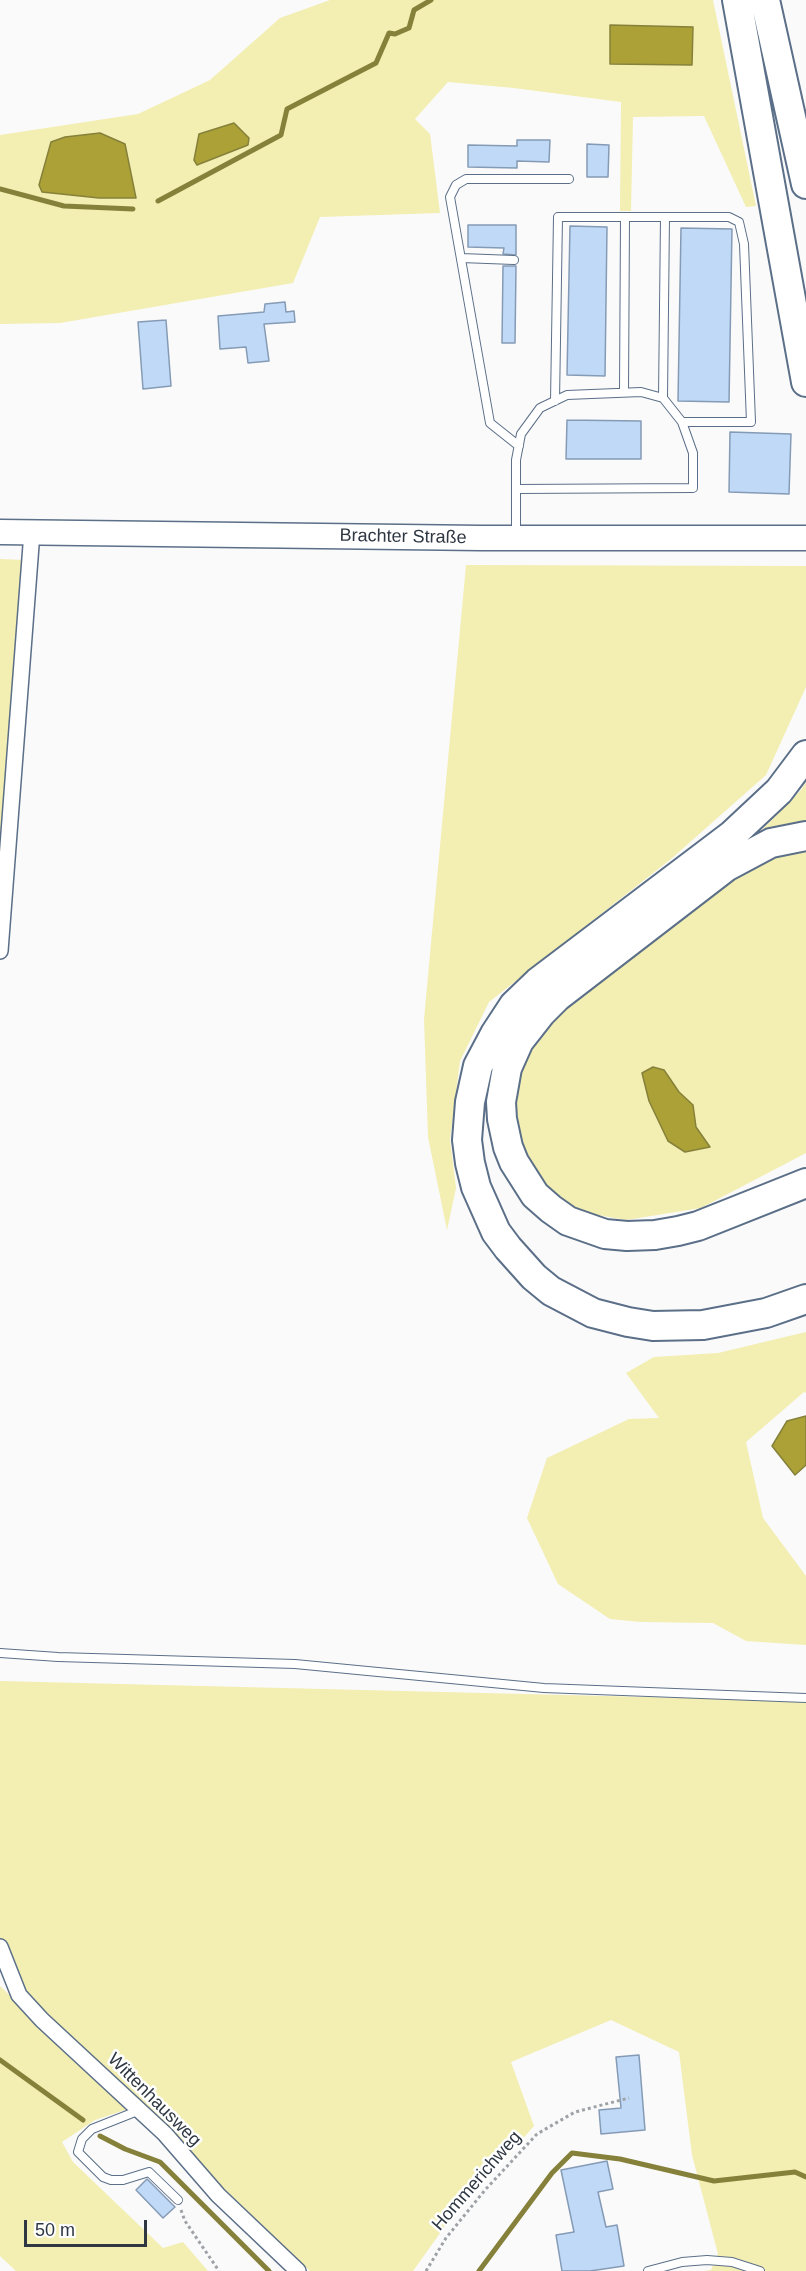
<!DOCTYPE html>
<meta charset="utf-8">
<style>
body{margin:0}
#map{position:relative;width:806px;height:2271px;overflow:hidden;background:#fafafa;font-family:Arial,sans-serif}
canvas{display:block}
.scale{position:absolute;left:24px;top:2220px;width:123px;height:27px;box-sizing:border-box;border:3px solid #2e3742;border-top:0;padding-left:8px;font-size:18px;line-height:21px;white-space:nowrap;color:#2e3742;-webkit-text-stroke:4px #fff;paint-order:stroke}
</style>
<div id="map">
<canvas width="806" height="2271"></canvas>
<div class="scale">50 m</div>
</div>
<script>
const g = document.querySelector('canvas').getContext('2d');
g.lineJoin = 'round';
function fill(path, color) { g.fillStyle = color; g.fill(path, 'evenodd'); }
const shape = rows => new Path2D(rows.map(r => 'M' + r).join(''));
function stroke(path, color, width, dash) { g.strokeStyle = color; g.lineWidth = width; g.lineCap = dash ? 'butt' : 'round'; g.setLineDash(dash || []); g.stroke(path); }
function drawText(font, color, halo, rows, align = 'center') {
  g.font = font + ' Arial,sans-serif'; g.lineWidth = 5; g.setLineDash([]); g.textBaseline = 'middle'; g.strokeStyle = halo; g.fillStyle = color; for (const [text, x, y, turn = 0] of rows) {
    g.save(); g.translate(x, y); g.rotate((+turn || 0) * Math.PI / 180); g.textAlign = isNaN(turn) ? turn : align; if (halo) g.strokeText(text, 0, 0); g.fillText(text, 0, 0); g.restore();
  }
}
fill(shape([
 [330,0,713,0,756,206,746,207,704,116,633,117,631,211,620,211,621,102,514,88,448,82,415,119,430,134,440,213,320,217,293,283,60,323,0,324,0,135,138,114,210,80,280,18],
 [0,559,24,560,5,840,0,840],
 [466,565,806,566,806,687,766,775,671,859,489,1002,460,1061,450,1139,456,1188,447,1230,428,1137,424,1019],
 [806,782,806,823,757,835,801,790],
 [806,849,806,1153,701,1208,626,1220,575,1211,536,1180,520,1150,515,1112,517,1078,538,1034,571,1005,731,880,776,854],
 [806,1332,806,1393,804,1392,746,1442,763,1518,806,1576,806,1645,746,1641,713,1623,641,1622,610,1619,558,1584,527,1518,547,1458,629,1419,659,1418,626,1373,654,1357,718,1353],
 [0,1681,806,1701,806,2271,703,2271,711,2270,718,2254,692,2155,679,2052,611,2020,511,2062,534,2126,448,2222,413,2271,310,2271,45,2017,0,1965],
 [0,1986,128,2109,95,2120,62,2142,73,2162,163,2248,183,2242,208,2271,16,2271,0,2256]
]), '#f3eeb1');
const water = shape([
 [610,25,693,27,692,65,610,64,610,25],
 [234,123,249,138,248,145,197,165,194,160,199,134,234,123],
 [100,133,125,144,136,198,99,198,42,192,39,185,51,142,65,137,100,133],
 [653,1067,664,1070,679,1092,693,1105,696,1127,710,1147,685,1152,668,1141,649,1101,642,1073,653,1067],
 [806,1416,806,1465,795,1475,772,1446,787,1421,806,1416]
]);
fill(water, '#aba137');
stroke(water, '#86813a', 1.5);
stroke(shape([
 [0,189,64,206,133,209],
 [158,201,281,135,287,109,376,63,389,33,395,34,409,28,414,10,431,0],
 [0,2060,83,2120],
 [100,2136,125,2149,160,2162,269,2271],
 [479,2271,552,2173,572,2153,620,2159,714,2181,795,2172,806,2177]
]), '#86813a', 5);
const building = shape([
 [517,140,550,140,549,162,517,161,517,168,468,167,468,145,517,146,517,140],
 [587,144,609,145,608,177,587,177,587,144],
 [468,225,516,225,516,255,503,254,504,248,468,247,468,225],
 [570,226,607,227,605,376,567,375,570,226],
 [681,228,732,229,729,402,678,401,681,228],
 [503,266,516,266,515,343,502,343,503,266],
 [285,302,286,312,294,311,295,322,264,324,269,361,248,363,246,347,220,349,218,316,264,312,265,304,285,302],
 [166,320,171,386,143,389,138,322,166,320],
 [567,420,641,421,641,459,566,459,567,420],
 [730,432,791,434,789,494,729,492,730,432],
 [639,2055,645,2130,601,2134,599,2110,621,2108,616,2057,639,2055],
 [607,2161,613,2189,598,2192,606,2227,617,2225,624,2266,590,2271,562,2271,556,2235,574,2232,561,2170,607,2161],
 [147,2179,175,2207,163,2218,136,2190,147,2179]
]);
fill(building, '#bfd9f7');
stroke(building, '#859bb5', 1.5);
const service = shape([
 [461,258,514,260],
 [624,392,625,217],
 [663,398,665,217],
 [555,401,558,217,729,217,739,222,744,244,751,422,682,422],
 [519,446,490,423,450,197,456,185,466,179,569,179],
 [516,534,516,460,521,434,540,408,567,395,641,392,663,398,682,422,693,453,693,488,516,489],
 [0,1653,58,1657,295,1664,544,1688,806,1698],
 [140,2110,92,2129,82,2139,78,2152,103,2177,111,2180,123,2180,149,2172,178,2200],
 [648,2271,682,2262,707,2260,732,2262,760,2271]
]);
const minor = shape([
 [0,951,32,532],
 [0,1947,19,1995,42,2020,165,2134,218,2195,298,2271]
]);
const primary = shape([
 [0,532,481,538,806,538]
]);
const motorway = shape([
 [737,0,806,382],
 [765,0,806,184],
 [806,755,779,791,732,835,538,982,514,1005,495,1034,478,1066,470,1102,467,1140,470,1163,476,1187,496,1232,508,1248,534,1277,551,1291,593,1313,628,1322,653,1326,703,1325,766,1313,806,1299],
 [806,836,771,843,726,867,557,997,541,1013,519,1041,507,1068,501,1102,502,1119,508,1147,514,1162,535,1195,551,1209,568,1221,605,1234,627,1236,655,1235,678,1231,698,1226,806,1183]
]);
stroke(service, '#5b6f88', 10);
stroke(minor, '#5b6f88', 18);
stroke(primary, '#5b6f88', 27);
stroke(motorway, '#5b6f88', 32);
stroke(shape([
 [181,2210,185,2221,219,2271],
 [426,2271,446,2238,485,2190,537,2134,575,2112,629,2098]
]), '#9ea2a7', 3, [3, 3]);
stroke(service, '#fff', 8);
stroke(minor, '#fff', 15);
stroke(primary, '#fff', 24);
stroke(motorway, '#fff', 28);
drawText('18px', '#2e3742', '#fff', [
 ["Brachter Straße",403,537,1],
 ["Wittenhausweg",154,2100,45],
 ["Hommerichweg",477,2181,-49]
]);
</script>
